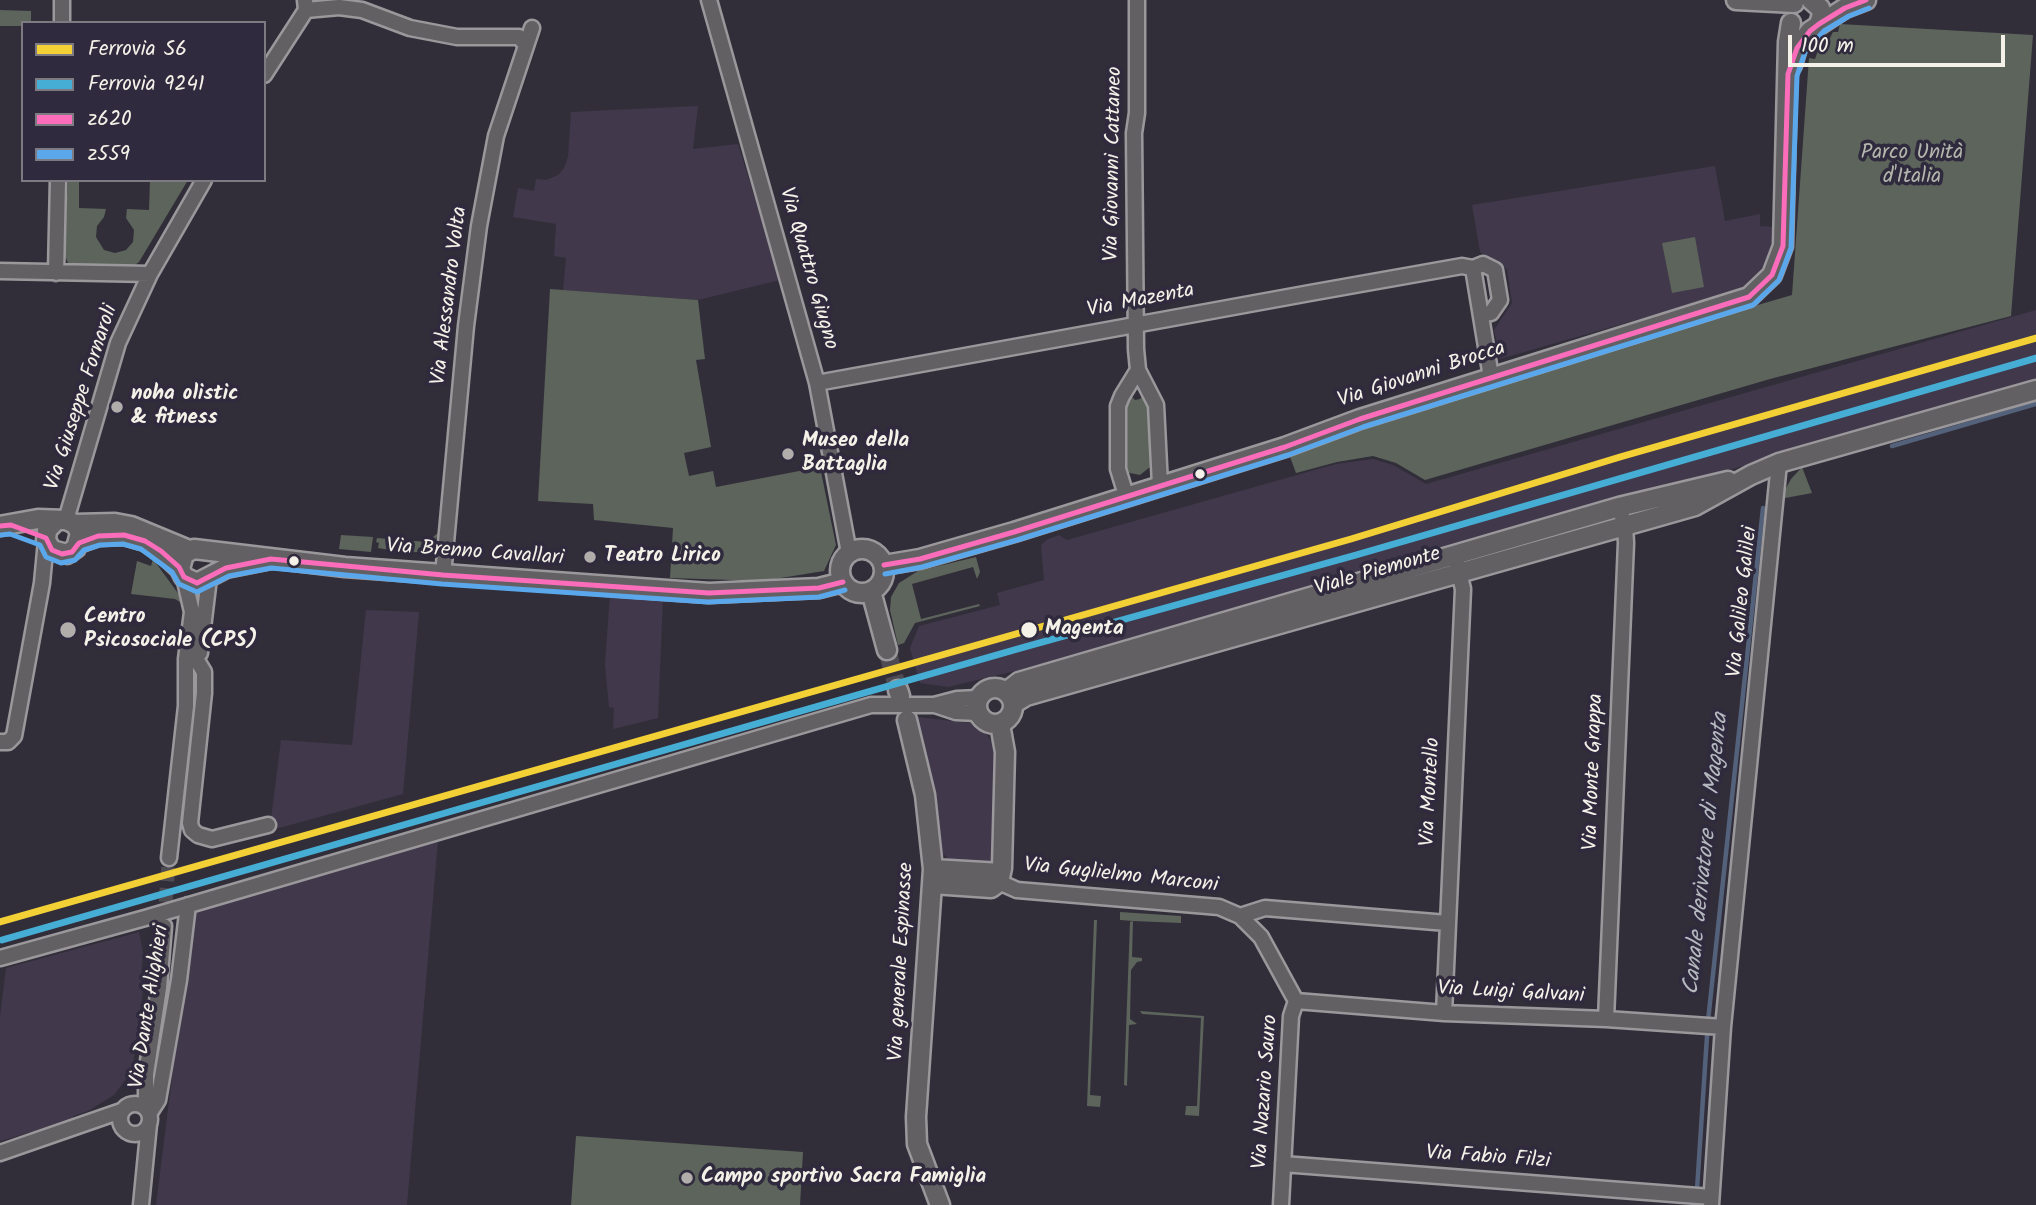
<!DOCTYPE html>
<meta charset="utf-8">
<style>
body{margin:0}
#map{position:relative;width:2036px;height:1205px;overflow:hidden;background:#312e39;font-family:Kalam,sans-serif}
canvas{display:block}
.legend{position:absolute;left:21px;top:21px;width:245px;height:161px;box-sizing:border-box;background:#2f2a3d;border:2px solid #7e7a81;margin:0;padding:9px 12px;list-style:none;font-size:21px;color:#f4f1e8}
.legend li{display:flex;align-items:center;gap:14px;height:35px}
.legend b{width:35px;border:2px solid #7e7a81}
.scale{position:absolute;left:1788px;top:35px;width:217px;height:32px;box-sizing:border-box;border:4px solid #f4f1e8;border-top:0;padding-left:9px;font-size:21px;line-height:24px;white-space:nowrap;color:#f4f1e8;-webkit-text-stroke:5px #2f2a3d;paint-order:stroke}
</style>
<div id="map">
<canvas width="2036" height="1205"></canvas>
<ul class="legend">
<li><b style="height:9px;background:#f3d035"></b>Ferrovia S6</li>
<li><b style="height:9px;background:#46aed5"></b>Ferrovia 9241</li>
<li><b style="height:9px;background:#fb6dba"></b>z620</li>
<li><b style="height:9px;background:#5aa8eb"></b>z559</li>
</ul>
<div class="scale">100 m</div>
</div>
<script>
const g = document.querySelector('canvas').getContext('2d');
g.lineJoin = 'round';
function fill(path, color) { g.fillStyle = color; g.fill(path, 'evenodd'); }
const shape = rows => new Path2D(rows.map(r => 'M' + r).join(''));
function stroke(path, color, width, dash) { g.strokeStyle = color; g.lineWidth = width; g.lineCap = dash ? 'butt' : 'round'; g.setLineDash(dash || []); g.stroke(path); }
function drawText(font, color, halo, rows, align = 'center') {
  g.font = font + ' Kalam,sans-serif'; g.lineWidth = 7; g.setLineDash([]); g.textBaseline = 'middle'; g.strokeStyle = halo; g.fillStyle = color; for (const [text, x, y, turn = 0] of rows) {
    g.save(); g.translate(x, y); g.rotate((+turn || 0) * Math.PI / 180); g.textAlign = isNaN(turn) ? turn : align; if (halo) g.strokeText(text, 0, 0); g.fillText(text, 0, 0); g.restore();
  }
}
fill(shape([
 [698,106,693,149,738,144,780,280,698,300,563,290,566,258,554,256,556,224,513,217,518,188,534,191,536,179,546,180,558,175,564,168,568,157,571,112],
 [1715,166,1725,221,1760,214,1760,226,1777,227,1771,257,1751,283,1737,291,1500,359,1494,330,1512,303,1507,269,1480,252,1472,205],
 [2036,310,2036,382,1334,583,1019,670,948,687,920,683,910,648,919,626,1000,605,997,593,1044,580,1041,545,1048,539,1059,535,1067,540,1336,464,1373,459,1393,465,1426,484],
 [610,594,663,598,658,718,613,729,614,708,609,707,605,664],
 [366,610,419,612,403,794,272,830,271,819,281,740,352,745],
 [916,717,971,723,982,728,992,742,997,754,997,853,991,861,982,865,954,863,943,854,936,796],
 [438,840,407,1205,156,1205,193,910],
 [139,932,143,953,141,982,144,983,133,1067,124,1082,114,1095,88,1111,73,1116,73,1120,0,1141,0,1017,6,968]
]), '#41384b');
fill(shape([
 [0,10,31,11,31,23,23,23,23,26,0,26],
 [1840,24,2033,35,2011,316,1770,379,1425,480,1396,463,1373,456,1337,462,1296,473,1289,454,1662,333,1792,295,1809,58,1815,59,1820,45,1825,48,1833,32,1838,32],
 [68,180,79,180,79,208,106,209,104,217,97,226,96,237,104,250,115,253,126,250,133,242,134,230,126,218,127,209,149,210,150,180,188,180,139,262,132,267,72,266,68,263,64,253],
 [1695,237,1704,287,1672,293,1662,243],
 [550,289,698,300,705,359,696,360,711,447,684,453,689,476,713,471,716,487,820,467,836,545,824,571,762,581,670,578,673,528,594,520,593,504,538,501],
 [1132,397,1135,400,1140,399,1142,397,1149,404,1150,467,1140,475,1130,473,1124,468,1124,407],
 [1802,467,1812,493,1780,499,1791,479],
 [439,532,433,546,417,552,390,553,390,550,378,548,379,543,376,542,377,538,427,542],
 [341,535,373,537,371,552,339,549],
 [976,557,980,572,977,579,973,567,912,584,921,619,979,604,980,606,915,623,904,643,898,645,890,610,891,597,899,583,918,571],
 [153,559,180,596,185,605,175,599,131,594,137,561,151,566],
 [1120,912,1181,916,1181,923,1133,921,1132,957,1142,958,1142,961,1137,962,1131,970,1130,1019,1137,1024,1129,1025,1127,1086,1124,1085,1130,922,1133,921,1120,920],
 [1094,920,1097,920,1090,1095,1101,1096,1100,1107,1087,1106],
 [1140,1011,1204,1016,1199,1116,1185,1115,1186,1106,1197,1106,1201,1018,1142,1014],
 [576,1136,803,1152,800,1205,571,1205]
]), '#5c645c');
stroke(shape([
 [1892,446,2036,404],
 [1696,1205,1708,1021,1763,508]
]), '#54617b', 4.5);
stroke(shape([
 [164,923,169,858]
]), '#4e4b53', 14, [14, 7]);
stroke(shape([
 [887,650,898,690]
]), '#4e4b53', 18, [18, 9]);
const minor = shape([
 [709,0,817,383,849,553],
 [1137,0,1137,113,1134,133,1136,349,1138,370,1156,405,1160,485],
 [306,10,339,7,362,10,410,28,457,37,519,37,525,44],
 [62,23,62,0],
 [264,75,306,10,305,0],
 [1473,268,1491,377],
 [0,271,150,274],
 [56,273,58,180],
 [817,383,1310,293,1462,266,1473,268,1483,264,1495,270,1500,300,1491,313,1482,315],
 [1126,495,1118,469,1118,406,1122,396,1138,370],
 [66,520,118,343,150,274,204,180],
 [443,575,466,326,479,226,496,136,532,28],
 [190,631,193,637,193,654,204,672,204,693,190,823,192,830,198,835,212,839,268,825],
 [200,653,209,578],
 [935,705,956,712,978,713],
 [0,742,8,742,14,736,42,583,46,541],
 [169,858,186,706,186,659,192,612,184,577],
 [999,882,1017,890,1219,907,1240,916,1261,937,1296,1001,1291,1016,1281,1205],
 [1240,916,1265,908,1447,923],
 [0,958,145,918,871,705,934,705,957,699,978,698],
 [1296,1001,1444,1013,1606,1019,1723,1027],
 [1444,1013,1463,589,1457,564],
 [1606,1019,1626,543,1625,526,1619,507],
 '120 1119a15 15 0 1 1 30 0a15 15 0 1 1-30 0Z',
 [146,1108,146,1074,159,988,164,926],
 [149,1114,158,1100,179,980,188,905],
 [0,1153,121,1111],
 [1283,1164,1711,1197],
 [141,1205,149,1124],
 [1711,1205,1723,1027,1779,463]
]);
const tertiary = shape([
 [1736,0,1794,3],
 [1811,0,1820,8,1822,14,1819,24],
 [1792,65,1797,48,1810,31,1845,8,1866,0],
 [75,524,115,523,131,526,189,550],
 [0,526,38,519,66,520,75,524,80,533,76,548,67,554,52,550,46,541,47,530,57,520],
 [79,543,98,536,124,535,145,541,161,551,180,569],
 '840 571a22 22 0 1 1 44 0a22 22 0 1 1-44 0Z',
 [271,559,226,568,197,583,184,577,180,569,184,554,194,549,345,567,709,593,819,588,843,582],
 [884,565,920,559,1014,532,1285,447,1360,419,1749,297,1772,275,1783,246,1788,42,1791,23],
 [871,591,887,650],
 '977 706a18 18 0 1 1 36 0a18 18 0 1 1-36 0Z',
 [898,690,900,696],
 [1006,692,1019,682,1619,507,1728,481],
 [1013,704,1026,696,1695,506,1751,475,1779,463,2036,390],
 [907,720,925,795,933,869,916,1117,917,1144,940,1205],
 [933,869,1001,873],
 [933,884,991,888,999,882,1002,868,1005,752,1000,724]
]);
stroke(minor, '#9a989b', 19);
stroke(tertiary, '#9a989b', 23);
stroke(minor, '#626063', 14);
stroke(tertiary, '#626063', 18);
stroke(shape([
 [0,526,11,525,46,538,52,550,62,554,72,552,79,543,98,536,124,535,145,541,161,551,179,567,184,577,197,583,226,568,271,559,443,575,709,593,819,588,843,582],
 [884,565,920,559,1014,532,1285,447,1360,419,1749,297,1772,275,1783,246,1788,74,1797,48,1810,31,1819,24,1845,8,1866,0]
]), '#fb6dba', 5);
stroke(shape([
 [1,535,10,534,40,545,46,557,61,563,75,560,84,550,100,545,123,544,141,549,172,572,179,584,197,592,229,576,271,568,442,584,708,602,819,597,845,590],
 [885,574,922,567,1017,540,1288,455,1363,427,1753,305,1779,280,1791,248,1797,76,1805,52,1824,31,1849,16,1869,8]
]), '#5aa8eb', 5);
stroke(shape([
 [0,922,1351,539,1620,457,2036,338]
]), '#f3d035', 7);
stroke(shape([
 [2,940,1021,648,1356,555,2036,358]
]), '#46aed5', 7);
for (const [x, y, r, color] of [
 [117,407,7,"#b0adab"],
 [788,454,7,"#b0adab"],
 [1200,474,6,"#f4f1e8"],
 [590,557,7,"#b0adab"],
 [294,561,6,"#f4f1e8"],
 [68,630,9,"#b0adab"],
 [1029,630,9,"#f4f1e8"],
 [687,1178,7,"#b0adab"]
]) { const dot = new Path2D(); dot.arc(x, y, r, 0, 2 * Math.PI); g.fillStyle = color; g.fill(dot); stroke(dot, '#2f2a3d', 2.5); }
drawText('21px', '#b3b6ac', '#2f2a3d', [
 ["Parco Unità",1912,154],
 ["d'Italia",1912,178]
]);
drawText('21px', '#f4f1e8', '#2f2a3d', [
 ["Via Giovanni Cattaneo",1115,164,-89],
 ["Via Quattro Giugno",807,269,74],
 ["Via Alessandro Volta",451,296,-83],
 ["Via Mazenta",1141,302,-11],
 ["Via Giovanni Brocca",1422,376,-18],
 ["Via Giuseppe Fornaroli",83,398,-72],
 ["Via Brenno Cavallari",475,554,4],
 ["Viale Piemonte",1378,573,-16],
 ["Via Galileo Galilei",1744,602,-84],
 ["Via Monte Grappa",1595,772,-88],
 ["Via Montello",1432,792,-87],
 ["Via Guglielmo Marconi",1121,877,6],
 ["Via generale Espinasse",903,962,-87],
 ["Via Luigi Galvani",1511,994,3],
 ["Via Dante Alighieri",151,1007,-81],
 ["Via Nazario Sauro",1267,1092,-86],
 ["Via Fabio Filzi",1488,1159,4]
]);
drawText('bold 21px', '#f4f1e8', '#2f2a3d', [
 ["noha olistic",131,395],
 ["& fitness",131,419],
 ["Museo della",802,442],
 ["Battaglia",802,466],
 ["Teatro Lirico",604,557],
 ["Centro",84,618],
 ["Psicosociale (CPS)",84,642],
 ["Campo sportivo Sacra Famiglia",701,1178]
], 'left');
drawText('bold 21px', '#f4f1e8', '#2f2a3d', [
 ["Magenta",1045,630]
], 'left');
drawText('italic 23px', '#b5b9bf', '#2f2a3d', [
 ["Canale derivatore di Magenta",1708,854,-84]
]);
</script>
